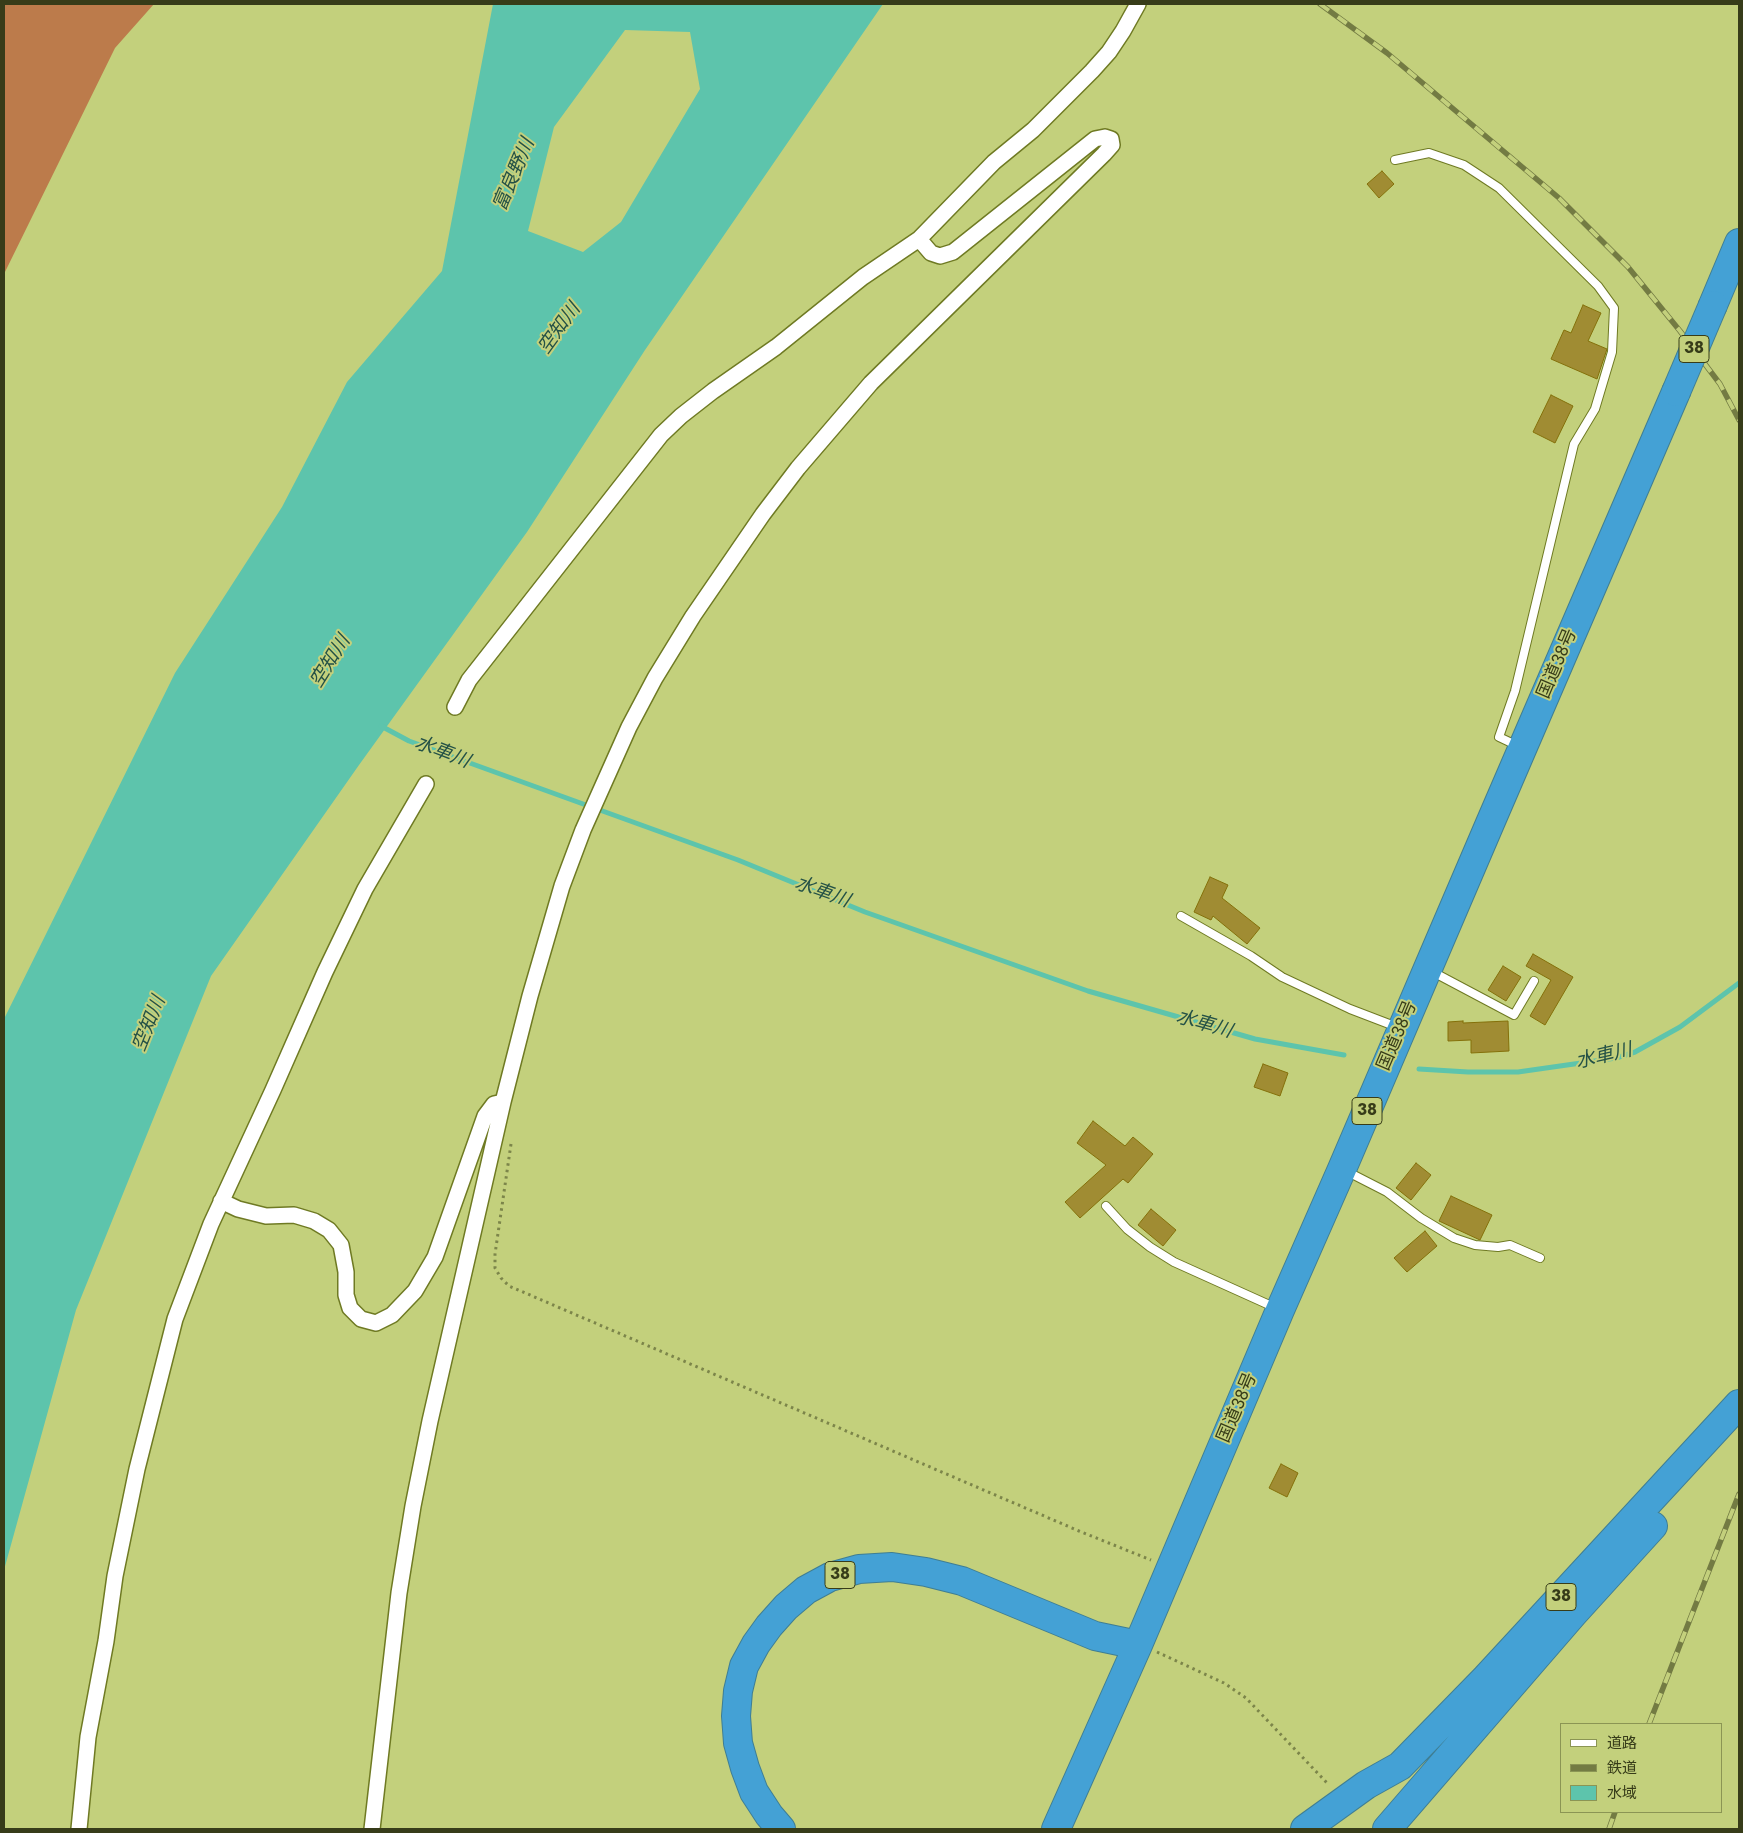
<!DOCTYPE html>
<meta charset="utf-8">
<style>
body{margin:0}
#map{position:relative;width:1743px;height:1833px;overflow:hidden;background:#c3d07c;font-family:Jost,"Noto Sans JP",sans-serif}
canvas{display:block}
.frame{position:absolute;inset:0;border:5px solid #373c19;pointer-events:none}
.legend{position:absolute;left:1560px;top:1723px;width:162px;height:90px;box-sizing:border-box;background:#c3d07c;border:1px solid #8b9554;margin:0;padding:6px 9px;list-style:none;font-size:15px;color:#373c19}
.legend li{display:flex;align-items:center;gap:10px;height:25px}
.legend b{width:25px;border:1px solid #8b9554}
</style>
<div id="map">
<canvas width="1743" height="1833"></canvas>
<div class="frame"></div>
<ul class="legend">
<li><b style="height:6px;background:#fff"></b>道路</li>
<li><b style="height:6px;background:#737b43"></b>鉄道</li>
<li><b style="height:14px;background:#5dc4ac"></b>水域</li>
</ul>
</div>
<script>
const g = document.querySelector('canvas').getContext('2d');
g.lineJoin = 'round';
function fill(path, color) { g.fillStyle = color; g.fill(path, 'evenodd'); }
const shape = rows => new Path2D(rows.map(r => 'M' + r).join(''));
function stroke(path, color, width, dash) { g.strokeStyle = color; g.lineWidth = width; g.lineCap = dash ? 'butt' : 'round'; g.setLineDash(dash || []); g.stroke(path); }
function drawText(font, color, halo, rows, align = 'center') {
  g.font = font + ' Jost,"Noto Sans JP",sans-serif'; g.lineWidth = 4; g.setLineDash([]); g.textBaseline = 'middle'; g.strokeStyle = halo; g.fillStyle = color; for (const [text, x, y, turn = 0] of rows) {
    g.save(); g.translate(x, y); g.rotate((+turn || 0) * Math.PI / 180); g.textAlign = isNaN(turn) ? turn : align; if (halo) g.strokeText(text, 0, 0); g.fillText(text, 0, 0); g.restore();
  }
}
fill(shape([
 [4,4,154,4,115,48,4,274]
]), '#bc7b4b');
fill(shape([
 [493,4,883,4,645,350,527,532,359,765,211,976,76,1310,4,1570,4,1019,175,673,282,507,347,382,442,271],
 [625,30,690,32,700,89,621,222,583,252,528,231,554,127]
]), '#5dc4ac');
stroke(shape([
 [381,726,409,741,738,860,865,912,1088,991,1255,1039,1344,1055],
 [1419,1069,1468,1072,1518,1072,1616,1058,1635,1052,1680,1027,1739,983]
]), '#5dc4ac', 5);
const building = shape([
 [1382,171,1394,184,1379,198,1367,184,1382,171],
 [1583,305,1601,313,1588,341,1607,349,1597,379,1551,359,1564,330,1571,333,1583,305],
 [1551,395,1573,406,1555,443,1533,432,1551,395],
 [1210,877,1228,885,1222,898,1260,928,1247,944,1213,916,1211,920,1194,912,1210,877],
 [1533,954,1573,977,1545,1025,1530,1016,1551,980,1526,966,1533,954],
 [1503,966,1521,977,1506,1001,1488,990,1503,966],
 [1463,1021,1463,1023,1508,1021,1509,1051,1471,1053,1471,1040,1448,1041,1448,1022,1463,1021],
 [1263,1064,1288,1073,1280,1096,1254,1087,1263,1064],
 [1093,1121,1125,1146,1133,1137,1153,1154,1128,1183,1123,1179,1080,1218,1065,1202,1106,1165,1077,1143,1093,1121],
 [1416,1163,1431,1175,1411,1200,1396,1188,1416,1163],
 [1451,1196,1492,1215,1480,1240,1439,1221,1451,1196],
 [1151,1209,1176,1230,1163,1246,1138,1225,1151,1209],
 [1425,1231,1437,1246,1407,1272,1394,1258,1425,1231],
 [1281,1464,1298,1473,1287,1497,1269,1488,1281,1464]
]);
fill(building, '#a08c33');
stroke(building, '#84700a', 1);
const lane = shape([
 [1395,160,1429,153,1464,165,1499,188,1598,286,1614,308,1612,352,1595,409,1574,444,1515,691,1499,737,1518,746],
 [1181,916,1251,956,1282,977,1350,1009,1397,1027],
 [1431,971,1514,1015,1534,981],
 [1346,1171,1387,1192,1421,1218,1454,1238,1475,1245,1498,1247,1510,1245,1540,1258],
 [1106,1206,1127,1229,1150,1247,1174,1262,1276,1308]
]);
const street = shape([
 [455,707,469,680,661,435,681,416,713,391,776,347,863,277,919,239,994,162,1033,130,1092,71,1109,52,1123,31,1138,4],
 [221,1201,238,1209,266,1216,294,1215,314,1221,329,1230,341,1245,346,1272,346,1295,350,1308,361,1319,376,1323,392,1315,415,1291,435,1257,485,1116,494,1104,503,1102],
 [79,1829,88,1737,106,1641,115,1576,137,1469,175,1319,211,1224,273,1090,325,972,365,889,426,784],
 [372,1829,399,1593,413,1506,430,1421,503,1102,530,996,562,886,583,830,629,727,655,678,693,616,763,514,798,468,871,383,1104,154,1112,145,1111,139,1105,137,1095,139,953,252,940,256,931,253,919,239]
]);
const highway = shape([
 [1713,305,1739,243],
 [781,1829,769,1815,754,1792,745,1768,738,1743,736,1716,738,1691,744,1666,756,1644,769,1626,786,1607,806,1590,830,1577,859,1569,892,1567,926,1572,962,1581,1095,1636,1138,1645],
 [1056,1829,1138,1645,1280,1310,1342,1169,1491,821,1676,392],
 [1305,1829,1366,1785,1400,1766,1486,1678,1739,1404],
 [1387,1829,1573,1614,1653,1526]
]);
stroke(lane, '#6f7a23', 10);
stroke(street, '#6f7a23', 18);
stroke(highway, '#3f7e93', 30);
stroke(shape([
 [511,1144,495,1254,495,1268,501,1278,509,1286,1079,1531,1151,1560],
 [1157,1652,1224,1683,1246,1698,1328,1784]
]), '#7c854a', 3, [2.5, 4]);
stroke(lane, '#fff', 8);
stroke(street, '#fff', 15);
stroke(highway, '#44a1d5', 28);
const rail = shape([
 [1320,4,1387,53,1559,198,1628,267,1680,331,1720,384,1739,420],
 [1649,1724,1739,1494],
 [1609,1829,1615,1812]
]);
stroke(rail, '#737b43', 5.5);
stroke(rail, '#c3d07c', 4, [11]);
const highwayBridge = shape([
 [1676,392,1713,305]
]);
stroke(highwayBridge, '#3f7e93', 30, []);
stroke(highwayBridge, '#44a1d5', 28);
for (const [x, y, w] of [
 [1694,349,30],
 [1367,1111,30],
 [840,1575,30],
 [1561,1597,30]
]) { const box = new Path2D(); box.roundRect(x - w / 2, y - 13.5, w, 27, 4); g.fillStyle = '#c3d07c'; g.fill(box); stroke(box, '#373c19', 1); }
drawText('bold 16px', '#373c19', null, [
 ["38",1694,349],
 ["38",1367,1111],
 ["38",840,1575],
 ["38",1561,1597]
]);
drawText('18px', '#373c19', '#c3d07c', [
 ["国道38号",1558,664,-67],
 ["国道38号",1398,1036,-67],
 ["国道38号",1238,1408,-67]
]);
drawText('italic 19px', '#245146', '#c3d07c', [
 ["富良野川",515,175,-67],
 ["空知川",560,329,-54],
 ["空知川",331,662,-58],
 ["水車川",442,753,21],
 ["水車川",822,893,20],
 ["空知川",150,1024,-68],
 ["水車川",1204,1025,16],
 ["水車川",1604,1057,-13]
]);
</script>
